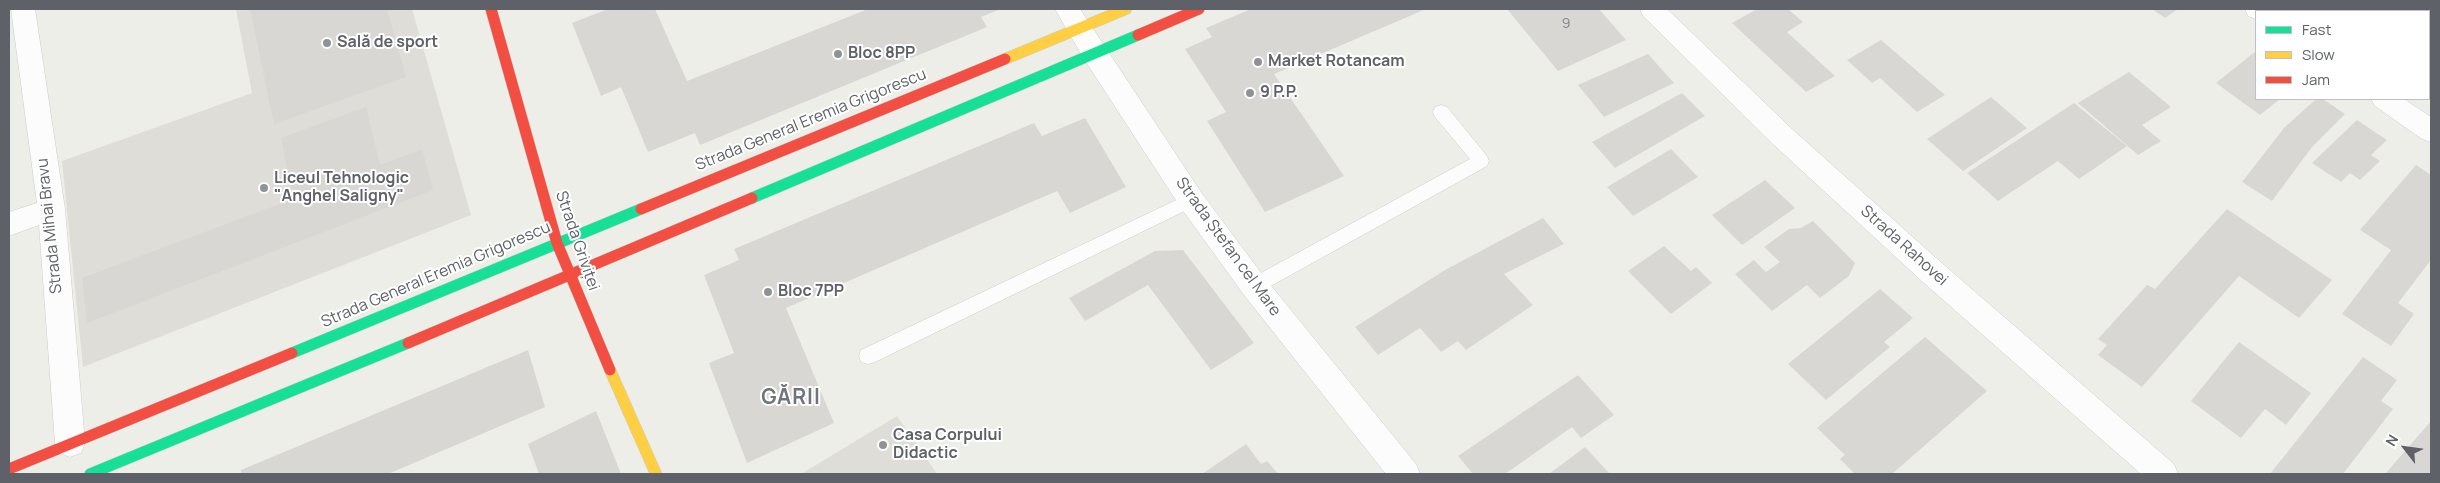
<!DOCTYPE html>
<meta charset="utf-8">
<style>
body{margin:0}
#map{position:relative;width:2440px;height:483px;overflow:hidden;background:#eeeee9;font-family:Manrope,sans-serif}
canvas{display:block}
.frame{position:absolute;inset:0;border:10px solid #5e6268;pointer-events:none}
.legend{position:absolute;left:2255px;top:10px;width:175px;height:90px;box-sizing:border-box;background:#fff;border:1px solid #bfc0c3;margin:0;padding:6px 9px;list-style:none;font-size:15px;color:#5e6268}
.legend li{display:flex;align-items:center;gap:10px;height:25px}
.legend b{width:25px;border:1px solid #bfc0c3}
.north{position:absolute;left:2380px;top:423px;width:50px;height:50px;-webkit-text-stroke:4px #fff;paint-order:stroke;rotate:300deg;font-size:14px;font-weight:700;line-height:20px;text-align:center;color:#5e6268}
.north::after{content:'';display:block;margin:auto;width:18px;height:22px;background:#5e6268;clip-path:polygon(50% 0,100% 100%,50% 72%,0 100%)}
</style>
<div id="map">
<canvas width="2440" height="483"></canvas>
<div class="frame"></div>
<ul class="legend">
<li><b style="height:6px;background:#16e098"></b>Fast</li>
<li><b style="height:6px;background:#ffcf43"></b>Slow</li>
<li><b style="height:6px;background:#f24e42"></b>Jam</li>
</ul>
<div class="north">N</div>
</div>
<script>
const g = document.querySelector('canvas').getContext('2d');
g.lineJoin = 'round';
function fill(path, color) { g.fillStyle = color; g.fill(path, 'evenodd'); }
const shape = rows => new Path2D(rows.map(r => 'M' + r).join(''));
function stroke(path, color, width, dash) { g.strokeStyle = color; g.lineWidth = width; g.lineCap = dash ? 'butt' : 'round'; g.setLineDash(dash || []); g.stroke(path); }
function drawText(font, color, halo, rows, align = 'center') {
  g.font = font + ' Manrope,sans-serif'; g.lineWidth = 4; g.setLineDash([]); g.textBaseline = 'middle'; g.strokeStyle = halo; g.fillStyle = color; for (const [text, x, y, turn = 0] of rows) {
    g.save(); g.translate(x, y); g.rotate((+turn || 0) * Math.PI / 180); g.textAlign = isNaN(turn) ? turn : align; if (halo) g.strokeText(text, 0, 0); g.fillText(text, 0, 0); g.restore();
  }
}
fill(shape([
 [236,9,412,9,471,215,83,367,62,161,252,93],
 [897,416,937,474,801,474]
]), '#dfddd7');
fill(shape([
 [250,9,387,9,406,77,274,124],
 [608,9,655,9,687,81,868,9,1001,9,981,17,987,27,700,145,695,133,648,152,621,87,601,96,572,23],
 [1251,9,1426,9,1274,74,1344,176,1265,212,1207,121,1226,112,1185,49,1212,37,1206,28],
 [1507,9,1599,9,1626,40,1558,71],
 [1757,9,1788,9,1803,22,1787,32,1835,76,1806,92,1732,23],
 [2152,9,2178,9,2165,18],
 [2429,19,2431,21,2431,56,2429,54],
 [1881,40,1945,95,1917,112,1880,78,1872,83,1847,60],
 [2256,51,2256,99,2280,99,2260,115,2216,83],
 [1648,54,1674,83,1604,117,1578,85],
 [2129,72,2171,107,2142,125,2161,141,2138,155,2078,103],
 [1682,93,1705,116,1615,168,1592,142],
 [1991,97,2027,128,1963,171,1927,139],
 [2316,99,2323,99,2345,114,2312,147,2272,201,2242,182,2284,128],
 [2074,103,2127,146,2079,179,2058,161,1998,201,1967,173],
 [366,107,380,165,422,149,433,190,87,323,82,278,293,199,281,138],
 [1085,118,1126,187,1070,213,1057,191,786,308,834,423,747,463,709,363,734,353,704,275,739,260,734,249,1034,123,1042,136],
 [2357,120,2387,140,2371,155,2380,161,2360,180,2350,173,2341,182,2312,163],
 [1671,149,1698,177,1633,216,1607,187],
 [2416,165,2431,175,2431,260,2398,303,2414,314,2391,346,2342,314,2391,250,2360,230],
 [1765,180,1795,208,1742,245,1712,215],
 [2227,209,2332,280,2299,318,2239,276,2142,387,2098,355,2107,345,2098,339,2147,285,2155,289],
 [1543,218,1564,244,1504,274,1533,305,1466,350,1458,341,1441,352,1420,328,1378,355,1355,327,1445,270],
 [1813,221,1855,263,1849,276,1820,298,1807,285,1772,311,1735,274,1754,260,1766,272,1780,262,1764,247,1789,229,1801,228],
 [1664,246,1691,271,1696,267,1712,283,1671,314,1628,271],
 [1183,250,1254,343,1211,370,1148,285,1085,321,1069,298,1155,251],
 [1880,289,1913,318,1884,342,1890,347,1826,400,1788,364],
 [1925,337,1987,391,1892,474,1855,474,1840,459,1845,455,1817,428],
 [2239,342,2311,393,2286,425,2265,409,2241,438,2191,401],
 [528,350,545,407,388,474,241,474,241,470],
 [2363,357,2397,380,2381,401,2393,409,2343,474,2270,474],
 [1578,375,1614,415,1581,438,1572,427,1505,474,1473,474,1458,456],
 [596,411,621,474,539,474,528,444],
 [2431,421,2431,474,2385,474],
 [1246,444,1261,464,1267,461,1278,474,1202,474],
 [1585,447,1610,474,1549,474]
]), '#d8d7d4');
const lane = shape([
 [1441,105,1447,107,1487,156,1489,161,1487,166,1260,292,1254,294,1248,292,1245,286,1248,280,1470,159,1435,117,1433,112,1435,107,1441,105],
 [1191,193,1197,195,1200,200,1197,205,875,362,868,364,861,362,859,356,861,350,1191,193]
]);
const street = shape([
 [11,9,35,9,65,209,85,443,81,453,70,457,59,453,55,443,39,225,9,236,9,212,37,203,11,9],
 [1055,9,1080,9,1201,192,1264,277,1416,464,1420,474,1386,474,1244,295,1181,208,1084,59,1055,9],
 [1640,9,1667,9,1792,129,1944,265,2174,464,2178,474,2141,474,1924,283,1774,145,1643,16,1640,9],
 [2245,9,2271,9,2272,11,2256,11,2256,19,2248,16,2245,9],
 [2371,99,2404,99,2431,117,2431,142,2422,139,2375,106,2371,99]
]);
const fast = shape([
 [752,198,1138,35],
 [292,353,641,209],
 [90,474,408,343]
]);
const slow = shape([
 [1005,59,1126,9],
 [610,370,656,474]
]);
const jam = shape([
 [491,9,557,243,610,370],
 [1138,35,1199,9],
 [641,209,1005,59],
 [408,343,752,198],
 [9,469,292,353]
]);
stroke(lane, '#cbcccb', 1);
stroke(street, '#cbcccb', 1);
stroke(fast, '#cacbca', 12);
stroke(slow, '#cacbca', 12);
stroke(jam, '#cacbca', 12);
fill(lane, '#fcfcfc');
fill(street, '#fcfcfc');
stroke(fast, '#16e098', 11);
stroke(slow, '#ffcf43', 11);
stroke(jam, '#f24e42', 11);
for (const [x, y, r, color] of [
 [327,43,5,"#909395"],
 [838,54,5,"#909395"],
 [1258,62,5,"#909395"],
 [1250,93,5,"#909395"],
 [264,188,5,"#909395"],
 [768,292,5,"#909395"],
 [883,445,5,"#909395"]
]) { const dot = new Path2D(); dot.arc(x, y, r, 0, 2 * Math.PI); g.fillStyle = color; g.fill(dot); stroke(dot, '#fff', 2); }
drawText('14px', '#7d8084', null, [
 ["9",1566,24]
]);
drawText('bold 16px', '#5e6268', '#fff', [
 ["Sală de sport",337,43],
 ["Bloc 8PP",848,54],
 ["Market Rotancam",1268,62],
 ["9 P.P.",1260,93],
 ["Liceul Tehnologic",274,179],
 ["\"Anghel Saligny\"",274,197],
 ["Bloc 7PP",778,292],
 ["Casa Corpului",893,436],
 ["Didactic",893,454]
], 'left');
drawText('16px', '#5e6268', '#fff', [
 ["Strada General Eremia Grigorescu",811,120,-22],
 ["Strada Mihai Bravu",50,226,-96],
 ["Strada Griviței",577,241,71],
 ["Strada Rahovei",1904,246,42],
 ["Strada Ștefan cel Mare",1228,247,54],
 ["Strada General Eremia Grigorescu",436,275,-23]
]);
g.letterSpacing = '1px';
drawText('bold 21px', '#6f747a', '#fff', [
 ["GĂRII",791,398]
]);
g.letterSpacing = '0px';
</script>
